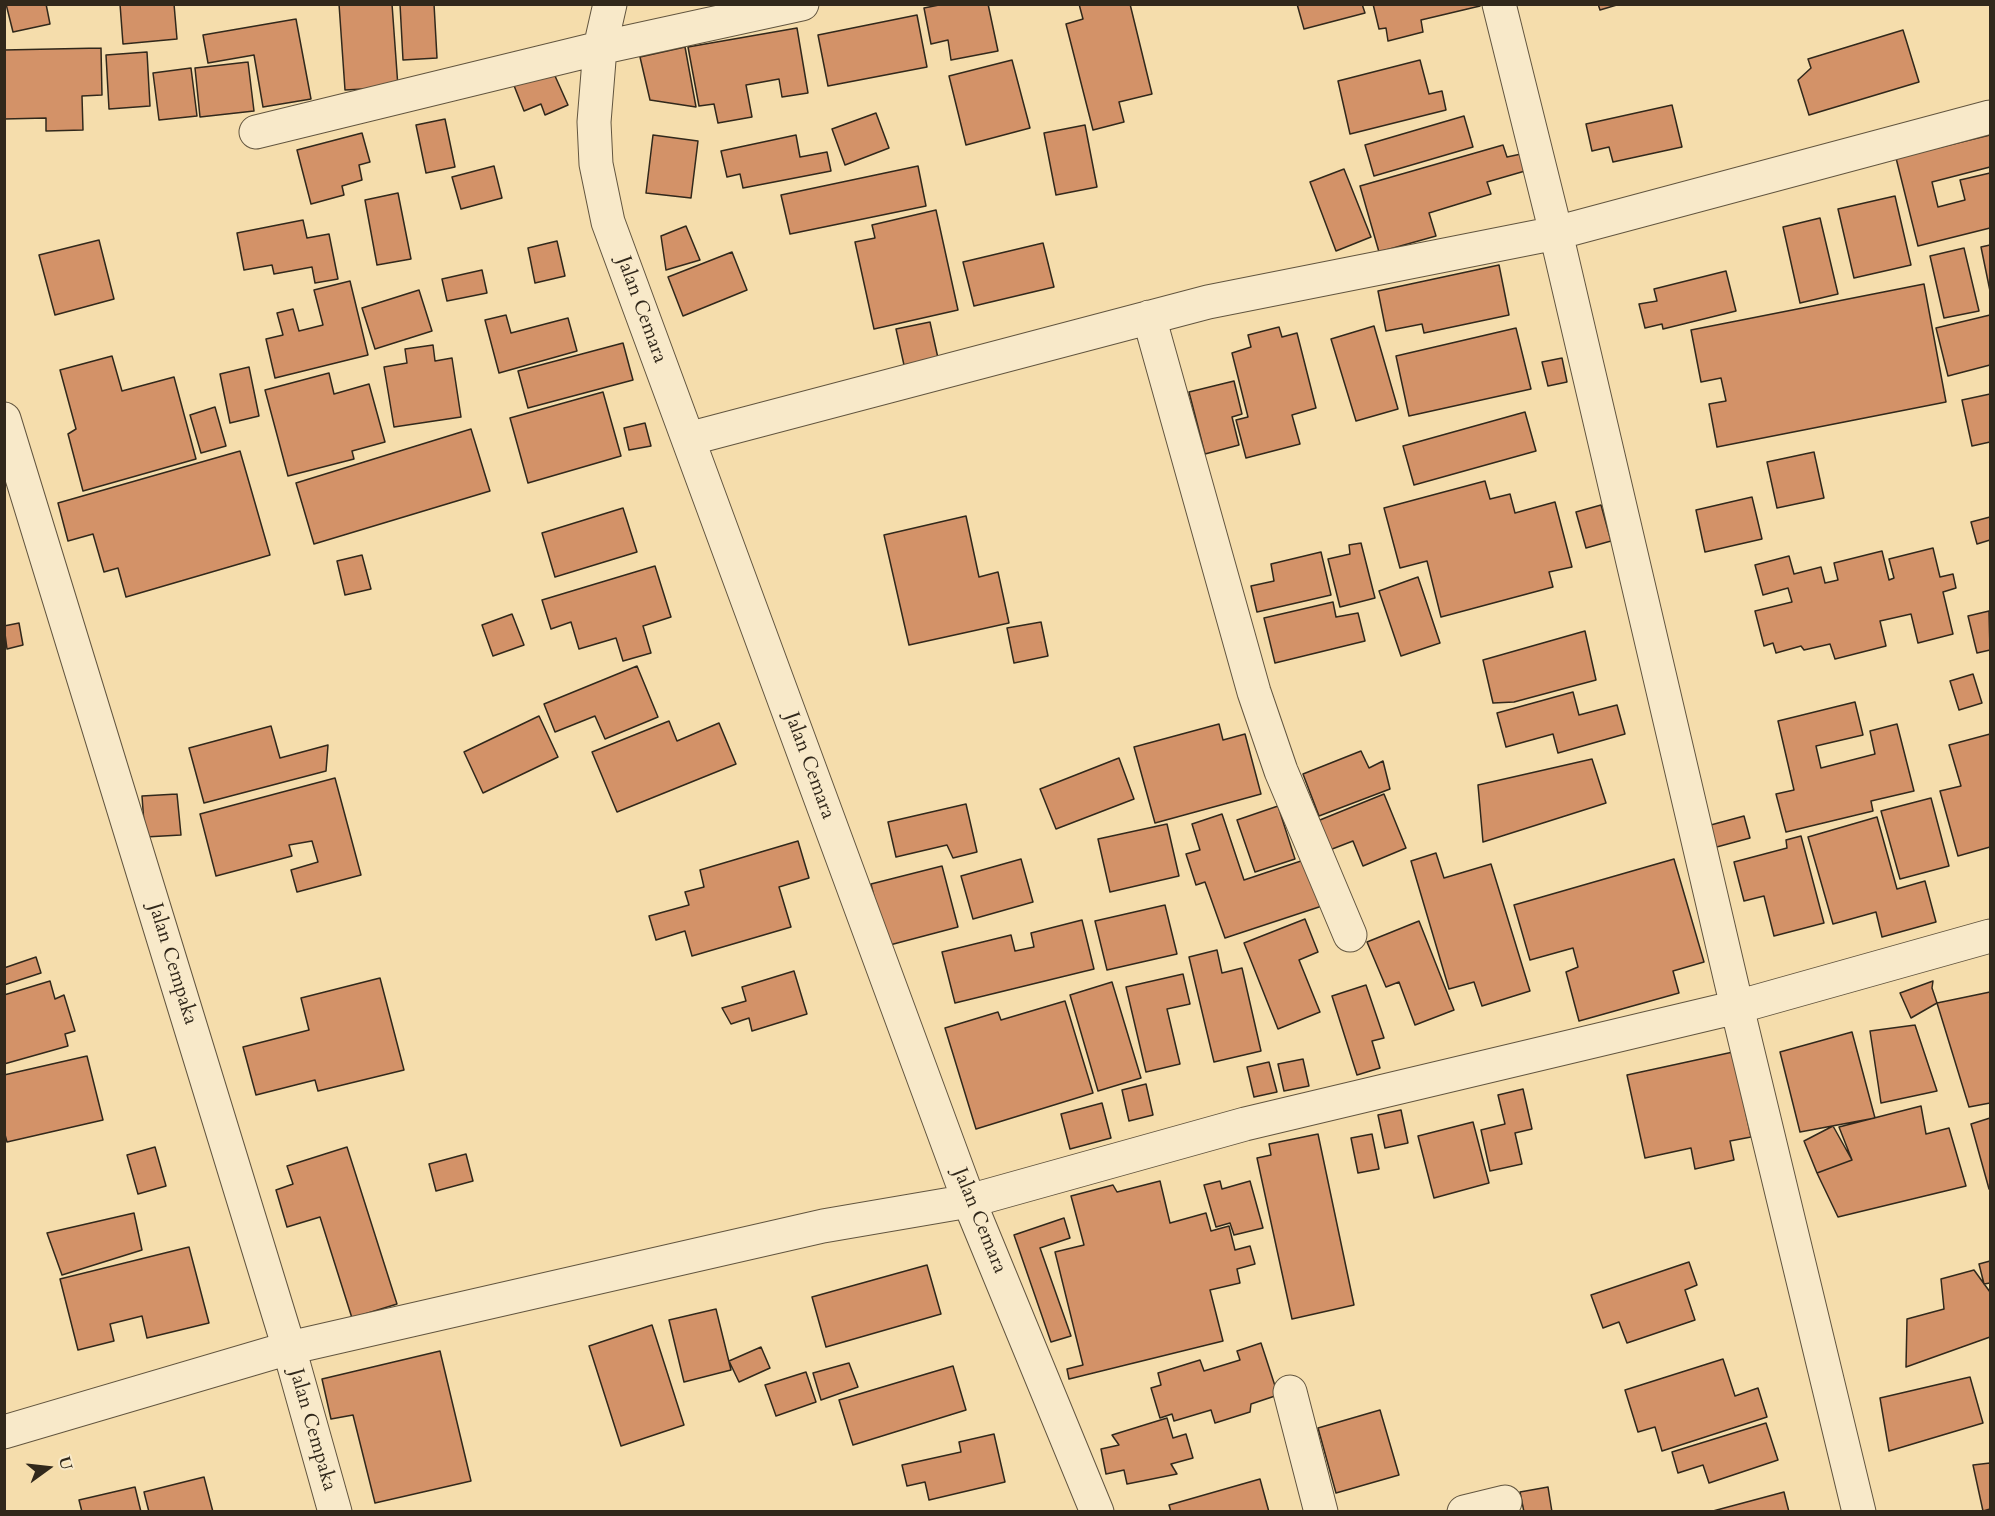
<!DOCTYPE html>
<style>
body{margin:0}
#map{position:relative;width:1995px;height:1516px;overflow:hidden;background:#f5ddac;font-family:Cardo,serif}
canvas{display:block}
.frame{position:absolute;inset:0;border:6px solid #31281b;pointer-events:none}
.north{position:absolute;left:18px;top:1438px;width:60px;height:60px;-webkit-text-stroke:4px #f8e9c9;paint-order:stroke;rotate:75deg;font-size:16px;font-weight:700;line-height:24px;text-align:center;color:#31281b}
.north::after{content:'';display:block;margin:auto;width:21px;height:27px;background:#31281b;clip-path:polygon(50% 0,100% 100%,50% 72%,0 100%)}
</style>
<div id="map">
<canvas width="1995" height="1516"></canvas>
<div class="frame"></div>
<div class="north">U</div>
</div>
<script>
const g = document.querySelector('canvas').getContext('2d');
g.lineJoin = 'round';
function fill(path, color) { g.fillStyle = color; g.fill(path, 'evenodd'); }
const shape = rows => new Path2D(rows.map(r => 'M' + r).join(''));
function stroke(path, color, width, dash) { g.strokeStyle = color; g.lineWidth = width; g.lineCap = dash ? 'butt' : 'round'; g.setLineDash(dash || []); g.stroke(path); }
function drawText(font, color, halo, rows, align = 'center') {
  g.font = font + ' Cardo,serif'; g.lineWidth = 5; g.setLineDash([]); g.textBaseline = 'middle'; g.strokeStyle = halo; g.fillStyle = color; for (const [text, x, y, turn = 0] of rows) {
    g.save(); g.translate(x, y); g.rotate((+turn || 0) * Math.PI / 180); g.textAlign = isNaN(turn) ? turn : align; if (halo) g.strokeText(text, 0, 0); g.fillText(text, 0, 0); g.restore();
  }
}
const building = shape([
 [6,4,46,4,50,24,13,32,6,4],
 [120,4,174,4,177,39,123,44,120,4],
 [339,4,392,4,398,87,345,90,339,4],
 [400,4,434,4,437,58,403,60,400,4],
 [944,4,988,4,998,51,951,60,948,40,931,44,924,8,944,4],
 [1079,4,1130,4,1152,94,1119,102,1124,122,1093,130,1066,24,1083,19,1079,4],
 [1297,4,1362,4,1365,13,1304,29,1297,4],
 [1373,4,1479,4,1480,6,1421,20,1423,32,1388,41,1386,28,1379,29,1373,4],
 [1598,4,1620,4,1600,10,1598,4],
 [917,15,927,67,828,86,818,35,917,15],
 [296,19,311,99,263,107,254,55,208,63,203,35,296,19],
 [797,28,808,93,782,97,779,79,746,85,752,117,718,123,714,104,699,106,688,47,797,28],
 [1903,30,1919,82,1809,115,1798,80,1811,68,1808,59,1903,30],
 [685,47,696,107,650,100,640,57,685,47],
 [101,48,102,95,82,96,83,130,46,131,46,118,4,119,4,50,101,48],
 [147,52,150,106,109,109,106,55,147,52],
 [1012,60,1030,128,966,145,949,76,1012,60],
 [1420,60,1429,94,1442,91,1446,110,1350,134,1338,81,1420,60],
 [248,62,254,111,200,117,195,68,248,62],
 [551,67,568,105,545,115,541,104,524,111,513,83,551,67],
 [191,68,197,116,159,120,153,73,191,68],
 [1672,105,1682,147,1613,162,1609,147,1592,151,1586,124,1672,105],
 [876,113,889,148,845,165,832,129,876,113],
 [1464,116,1473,147,1374,176,1365,145,1464,116],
 [445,119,455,167,426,173,416,125,445,119],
 [1085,125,1097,187,1056,195,1044,133,1085,125],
 [362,133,370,162,359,165,362,180,342,186,344,195,311,204,297,150,362,133],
 [653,135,698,141,691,198,646,193,653,135],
 [796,135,800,157,827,152,831,171,743,188,740,174,727,177,721,151,796,135],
 [1990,135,1990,167,1932,182,1938,207,1965,200,1960,180,1990,173,1990,228,1918,246,1896,158,1990,135],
 [1503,145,1507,157,1521,154,1525,171,1487,182,1491,194,1429,213,1436,236,1379,252,1360,186,1503,145],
 [494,166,502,198,461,209,452,177,494,166],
 [918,166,926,206,790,234,781,195,918,166],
 [1344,169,1371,237,1336,251,1310,182,1344,169],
 [398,193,411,259,377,265,365,200,398,193],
 [1895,196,1911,265,1854,278,1838,209,1895,196],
 [936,210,958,310,874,329,855,242,875,238,872,225,936,210],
 [1820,218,1838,294,1800,303,1783,227,1820,218],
 [303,220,307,238,329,234,338,279,315,283,312,267,274,274,272,265,244,270,237,233,303,220],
 [686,226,700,260,666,270,661,236,686,226],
 [99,240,114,299,55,315,39,255,99,240],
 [557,241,565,276,535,283,528,248,557,241],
 [1043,243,1054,287,974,306,963,262,1043,243],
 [1990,245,1990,291,1981,247,1990,245],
 [1964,248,1979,311,1944,318,1930,256,1964,248],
 [732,252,747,290,683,316,668,277,732,252],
 [1499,265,1509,315,1424,333,1422,324,1386,331,1378,291,1499,265],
 [482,270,487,293,447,301,442,279,482,270],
 [1726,271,1736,311,1663,329,1662,324,1645,328,1639,304,1657,301,1654,289,1726,271],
 [350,281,368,355,275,378,266,339,283,335,277,313,293,309,299,331,323,325,314,290,350,281],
 [1924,284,1946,402,1717,447,1709,404,1726,401,1721,378,1701,382,1691,330,1924,284],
 [419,290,432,331,375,349,362,308,419,290],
 [506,315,511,333,568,318,577,351,499,373,485,320,506,315],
 [1990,315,1990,365,1948,376,1936,328,1990,315],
 [930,322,938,358,904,365,896,329,930,322],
 [1374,326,1398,409,1356,421,1331,339,1374,326],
 [1279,327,1282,337,1297,333,1316,408,1292,415,1300,444,1246,458,1236,420,1248,417,1232,353,1251,347,1248,335,1279,327],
 [1516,328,1531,389,1409,416,1396,356,1516,328],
 [623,343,633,380,528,408,518,371,623,343],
 [433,345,435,361,452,358,461,417,394,427,384,367,407,363,405,349,433,345],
 [112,356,122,391,174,377,196,459,83,491,68,434,76,429,60,370,112,356],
 [1562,358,1567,382,1548,386,1542,362,1562,358],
 [249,367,259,416,230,423,220,374,249,367],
 [329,373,334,394,369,384,385,442,352,451,354,459,288,476,265,390,329,373],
 [1234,381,1242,414,1232,417,1239,445,1205,454,1189,392,1234,381],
 [603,392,621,456,528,483,510,418,603,392],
 [1990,394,1990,442,1972,446,1962,400,1990,394],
 [215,407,226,446,201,453,190,415,215,407],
 [1525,412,1536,451,1414,485,1403,446,1525,412],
 [645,423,651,446,629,450,624,428,645,423],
 [471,429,490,491,314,544,296,483,471,429],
 [240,451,270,555,126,597,118,568,104,572,93,534,68,541,58,503,240,451],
 [1814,452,1824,498,1777,508,1767,462,1814,452],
 [1485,481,1490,499,1510,494,1515,513,1555,502,1572,567,1549,572,1553,587,1441,617,1427,561,1400,568,1384,508,1485,481],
 [1752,497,1762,539,1705,552,1696,510,1752,497],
 [1601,505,1611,541,1586,548,1576,512,1601,505],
 [623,508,637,552,555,577,542,533,623,508],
 [966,516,979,577,998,572,1009,623,909,645,884,535,966,516],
 [1990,517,1990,540,1977,544,1971,522,1990,517],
 [1361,543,1375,598,1340,607,1328,559,1350,554,1349,545,1361,543],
 [1933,548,1940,577,1953,574,1956,588,1943,592,1953,634,1918,643,1911,614,1880,621,1886,646,1835,659,1830,644,1804,650,1801,646,1776,653,1773,643,1764,646,1755,611,1792,602,1788,588,1763,595,1755,565,1789,556,1794,574,1821,567,1825,583,1838,580,1834,563,1882,551,1889,580,1894,578,1889,559,1933,548],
 [1321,552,1331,595,1257,612,1251,586,1274,581,1271,564,1321,552],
 [362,555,371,589,345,595,337,561,362,555],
 [655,566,671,617,643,626,651,653,623,661,616,638,579,649,571,622,551,629,542,600,655,566],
 [1418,577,1440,643,1401,656,1379,591,1418,577],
 [1333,602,1336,617,1358,613,1365,641,1275,663,1264,618,1333,602],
 [1989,611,1990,650,1977,653,1968,616,1989,611],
 [512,614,524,645,493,656,482,625,512,614],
 [1041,622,1048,656,1014,663,1007,628,1041,622],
 [19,623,23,645,7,649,4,626,19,623],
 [1585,631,1596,680,1514,702,1493,703,1483,660,1585,631],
 [637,666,658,717,605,739,595,716,555,732,544,704,637,666],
 [1973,674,1982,703,1959,710,1950,681,1973,674],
 [1573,692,1579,715,1617,705,1625,734,1558,753,1553,734,1506,747,1497,713,1573,692],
 [1855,702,1863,735,1816,746,1821,768,1875,754,1870,731,1897,724,1914,791,1871,801,1873,811,1786,832,1776,794,1794,790,1778,721,1855,702],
 [539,716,558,757,483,793,464,752,539,716],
 [669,721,677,741,719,723,736,764,617,812,592,752,669,721],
 [1219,724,1223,740,1245,734,1261,794,1155,823,1134,747,1219,724],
 [271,726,280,758,328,745,326,771,204,803,189,748,271,726],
 [1990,734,1990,847,1958,856,1940,791,1961,786,1949,745,1990,734],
 [1361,751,1369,768,1383,761,1390,789,1319,816,1303,774,1361,751],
 [1119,758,1134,799,1056,829,1040,789,1119,758],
 [1592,759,1606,803,1483,842,1478,785,1592,759],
 [335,778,361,875,297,892,291,870,318,862,312,841,289,845,292,856,216,876,200,814,335,778],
 [177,794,181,835,145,837,142,796,177,794],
 [1384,794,1406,848,1363,866,1353,841,1327,851,1315,822,1384,794],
 [1931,798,1949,866,1900,879,1881,811,1931,798],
 [966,804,977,852,953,858,947,845,896,857,888,822,966,804],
 [1278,806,1295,859,1255,872,1237,820,1278,806],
 [1222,814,1244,880,1307,859,1322,906,1225,938,1205,882,1196,885,1186,854,1200,850,1192,824,1222,814],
 [1744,816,1750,838,1713,848,1707,826,1744,816],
 [1877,817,1897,889,1925,881,1936,922,1882,937,1876,912,1833,924,1808,837,1877,817],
 [1167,824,1179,876,1110,892,1098,839,1167,824],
 [1801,836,1824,923,1774,936,1764,896,1744,901,1734,862,1787,848,1786,840,1801,836],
 [798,841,809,878,779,887,791,927,692,956,685,931,656,940,649,916,689,905,685,892,704,887,700,870,798,841],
 [1436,853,1444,878,1491,864,1530,991,1482,1006,1474,982,1449,989,1411,861,1436,853],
 [1021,859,1033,902,973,919,961,876,1021,859],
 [1674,859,1704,962,1673,971,1679,993,1579,1021,1566,972,1578,967,1573,948,1530,960,1514,905,1674,859],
 [942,866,958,927,886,946,871,884,942,866],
 [1165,905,1177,954,1107,970,1095,921,1165,905],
 [1305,919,1318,952,1299,960,1320,1012,1278,1029,1244,943,1305,919],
 [1082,920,1094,969,955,1003,942,952,1011,935,1015,951,1034,947,1031,933,1082,920],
 [1419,921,1454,1010,1415,1025,1399,982,1386,987,1367,942,1419,921],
 [1217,950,1222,973,1242,968,1261,1051,1214,1062,1189,957,1217,950],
 [36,957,41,973,4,985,4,968,36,957],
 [794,971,807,1014,752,1031,749,1018,731,1024,722,1008,746,1001,742,987,794,971],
 [1183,974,1190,1004,1167,1009,1180,1064,1146,1072,1126,987,1183,974],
 [380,978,404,1070,318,1091,315,1080,256,1095,243,1047,309,1030,301,998,380,978],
 [50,981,55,999,64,995,75,1031,65,1034,68,1046,4,1064,4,995,50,981],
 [1933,981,1932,988,1937,1003,1911,1018,1900,993,1933,981],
 [1112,982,1141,1078,1098,1091,1070,995,1112,982],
 [1366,985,1384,1038,1372,1041,1380,1068,1357,1075,1332,996,1366,985],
 [1990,992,1990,1103,1969,1107,1937,1003,1990,992],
 [1065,1001,1093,1093,976,1129,945,1028,998,1012,1001,1020,1065,1001],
 [1915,1025,1937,1091,1881,1103,1870,1031,1915,1025],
 [1852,1032,1875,1118,1800,1132,1780,1052,1852,1032],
 [1733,1052,1751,1137,1730,1141,1734,1160,1695,1169,1691,1148,1645,1158,1627,1075,1733,1052],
 [87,1056,103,1120,7,1142,4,1131,4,1075,87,1056],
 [1303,1059,1309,1086,1284,1091,1278,1064,1303,1059],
 [1269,1062,1277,1092,1254,1097,1247,1067,1269,1062],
 [1146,1084,1153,1115,1129,1121,1122,1090,1146,1084],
 [1523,1089,1532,1129,1515,1133,1522,1164,1490,1171,1481,1130,1505,1124,1498,1095,1523,1089],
 [1102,1103,1111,1138,1070,1149,1061,1114,1102,1103],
 [1921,1106,1926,1134,1949,1128,1966,1186,1838,1217,1817,1173,1852,1160,1839,1127,1921,1106],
 [1401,1110,1408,1143,1385,1148,1378,1115,1401,1110],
 [1990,1118,1990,1188,1989,1189,1971,1124,1990,1118],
 [1473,1122,1489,1183,1434,1198,1418,1136,1473,1122],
 [1833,1126,1852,1160,1817,1173,1804,1141,1833,1126],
 [1318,1134,1354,1305,1292,1319,1257,1158,1271,1155,1269,1144,1318,1134],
 [1372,1134,1379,1169,1358,1173,1351,1138,1372,1134],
 [155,1147,166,1186,138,1194,127,1155,155,1147],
 [347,1147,397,1304,352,1318,320,1217,287,1227,276,1190,293,1184,287,1166,347,1147],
 [466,1154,473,1181,436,1191,429,1164,466,1154],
 [1160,1181,1170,1223,1206,1213,1211,1231,1229,1226,1235,1250,1250,1246,1255,1264,1237,1269,1240,1283,1210,1290,1223,1341,1069,1379,1067,1369,1083,1365,1055,1252,1084,1245,1071,1196,1113,1185,1117,1192,1160,1181],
 [1220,1181,1222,1189,1250,1181,1263,1228,1234,1235,1230,1223,1216,1227,1204,1185,1220,1181],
 [134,1213,142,1250,62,1275,47,1233,134,1213],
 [1064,1218,1070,1238,1040,1248,1071,1336,1051,1342,1014,1235,1064,1218],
 [189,1247,209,1323,147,1338,142,1316,110,1324,114,1341,78,1350,60,1279,189,1247],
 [1990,1261,1990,1283,1984,1284,1979,1264,1990,1261],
 [1689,1262,1697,1285,1685,1290,1695,1320,1627,1343,1619,1322,1603,1328,1591,1295,1689,1262],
 [927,1265,941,1314,826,1347,812,1297,927,1265],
 [1974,1270,1990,1292,1990,1337,1906,1367,1907,1319,1944,1309,1941,1279,1974,1270],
 [716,1309,731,1370,684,1382,669,1320,716,1309],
 [652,1325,684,1425,621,1446,589,1346,652,1325],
 [1261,1343,1278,1395,1251,1404,1250,1412,1215,1423,1211,1410,1174,1421,1172,1414,1160,1418,1151,1388,1161,1385,1158,1373,1200,1360,1204,1371,1240,1360,1237,1351,1261,1343],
 [761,1347,770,1368,739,1382,729,1361,761,1347],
 [440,1351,471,1481,375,1503,353,1415,331,1419,322,1379,440,1351],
 [1723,1359,1735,1396,1758,1388,1767,1417,1662,1451,1655,1427,1638,1432,1625,1390,1723,1359],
 [849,1363,858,1387,821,1400,813,1373,849,1363],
 [953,1366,966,1410,853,1445,839,1400,953,1366],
 [806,1372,816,1402,776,1416,765,1385,806,1372],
 [1970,1377,1983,1423,1889,1451,1880,1398,1970,1377],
 [1380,1410,1399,1475,1336,1493,1318,1428,1380,1410],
 [1167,1418,1173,1438,1186,1434,1193,1458,1171,1464,1177,1474,1127,1484,1124,1470,1106,1474,1101,1449,1119,1445,1112,1435,1167,1418],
 [1766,1423,1778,1460,1709,1483,1703,1465,1678,1473,1672,1452,1766,1423],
 [994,1434,1005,1482,929,1500,925,1482,907,1486,902,1465,961,1452,959,1442,994,1434],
 [1990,1463,1990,1509,1983,1511,1973,1465,1990,1463],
 [204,1477,213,1512,149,1512,144,1492,204,1477],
 [1260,1479,1269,1512,1171,1512,1169,1505,1260,1479],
 [135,1487,141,1512,82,1512,79,1500,135,1487],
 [1548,1487,1552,1512,1524,1512,1520,1492,1548,1487],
 [1784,1492,1789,1512,1713,1511,1784,1492]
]);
fill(building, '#d39268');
stroke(building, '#31281b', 1.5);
const minor = shape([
 [610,4,600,48,594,122,596,164,608,222,969,1201,1097,1512],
 [1499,4,1556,233,1737,1007,1859,1512],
 [256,132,600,48,802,4],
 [1149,317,1254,692,1281,771,1350,935],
 [4,419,289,1348,335,1512],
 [688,439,1208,302,1556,233,1990,117],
 [1290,1392,1321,1512],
 [4,1432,289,1348,823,1226,969,1201,1245,1124,1737,1007,1990,936],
 [1464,1512,1505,1502]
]);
stroke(minor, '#62553f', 35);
stroke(minor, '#f8e9c9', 33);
drawText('20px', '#31281b', '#f8e9c9', [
 ["Jalan Cemara",641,310,70],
 ["Jalan Cemara",809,766,70],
 ["Jalan Cempaka",172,964,73],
 ["Jalan Cemara",979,1221,68],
 ["Jalan Cempaka",312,1430,74]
]);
</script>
